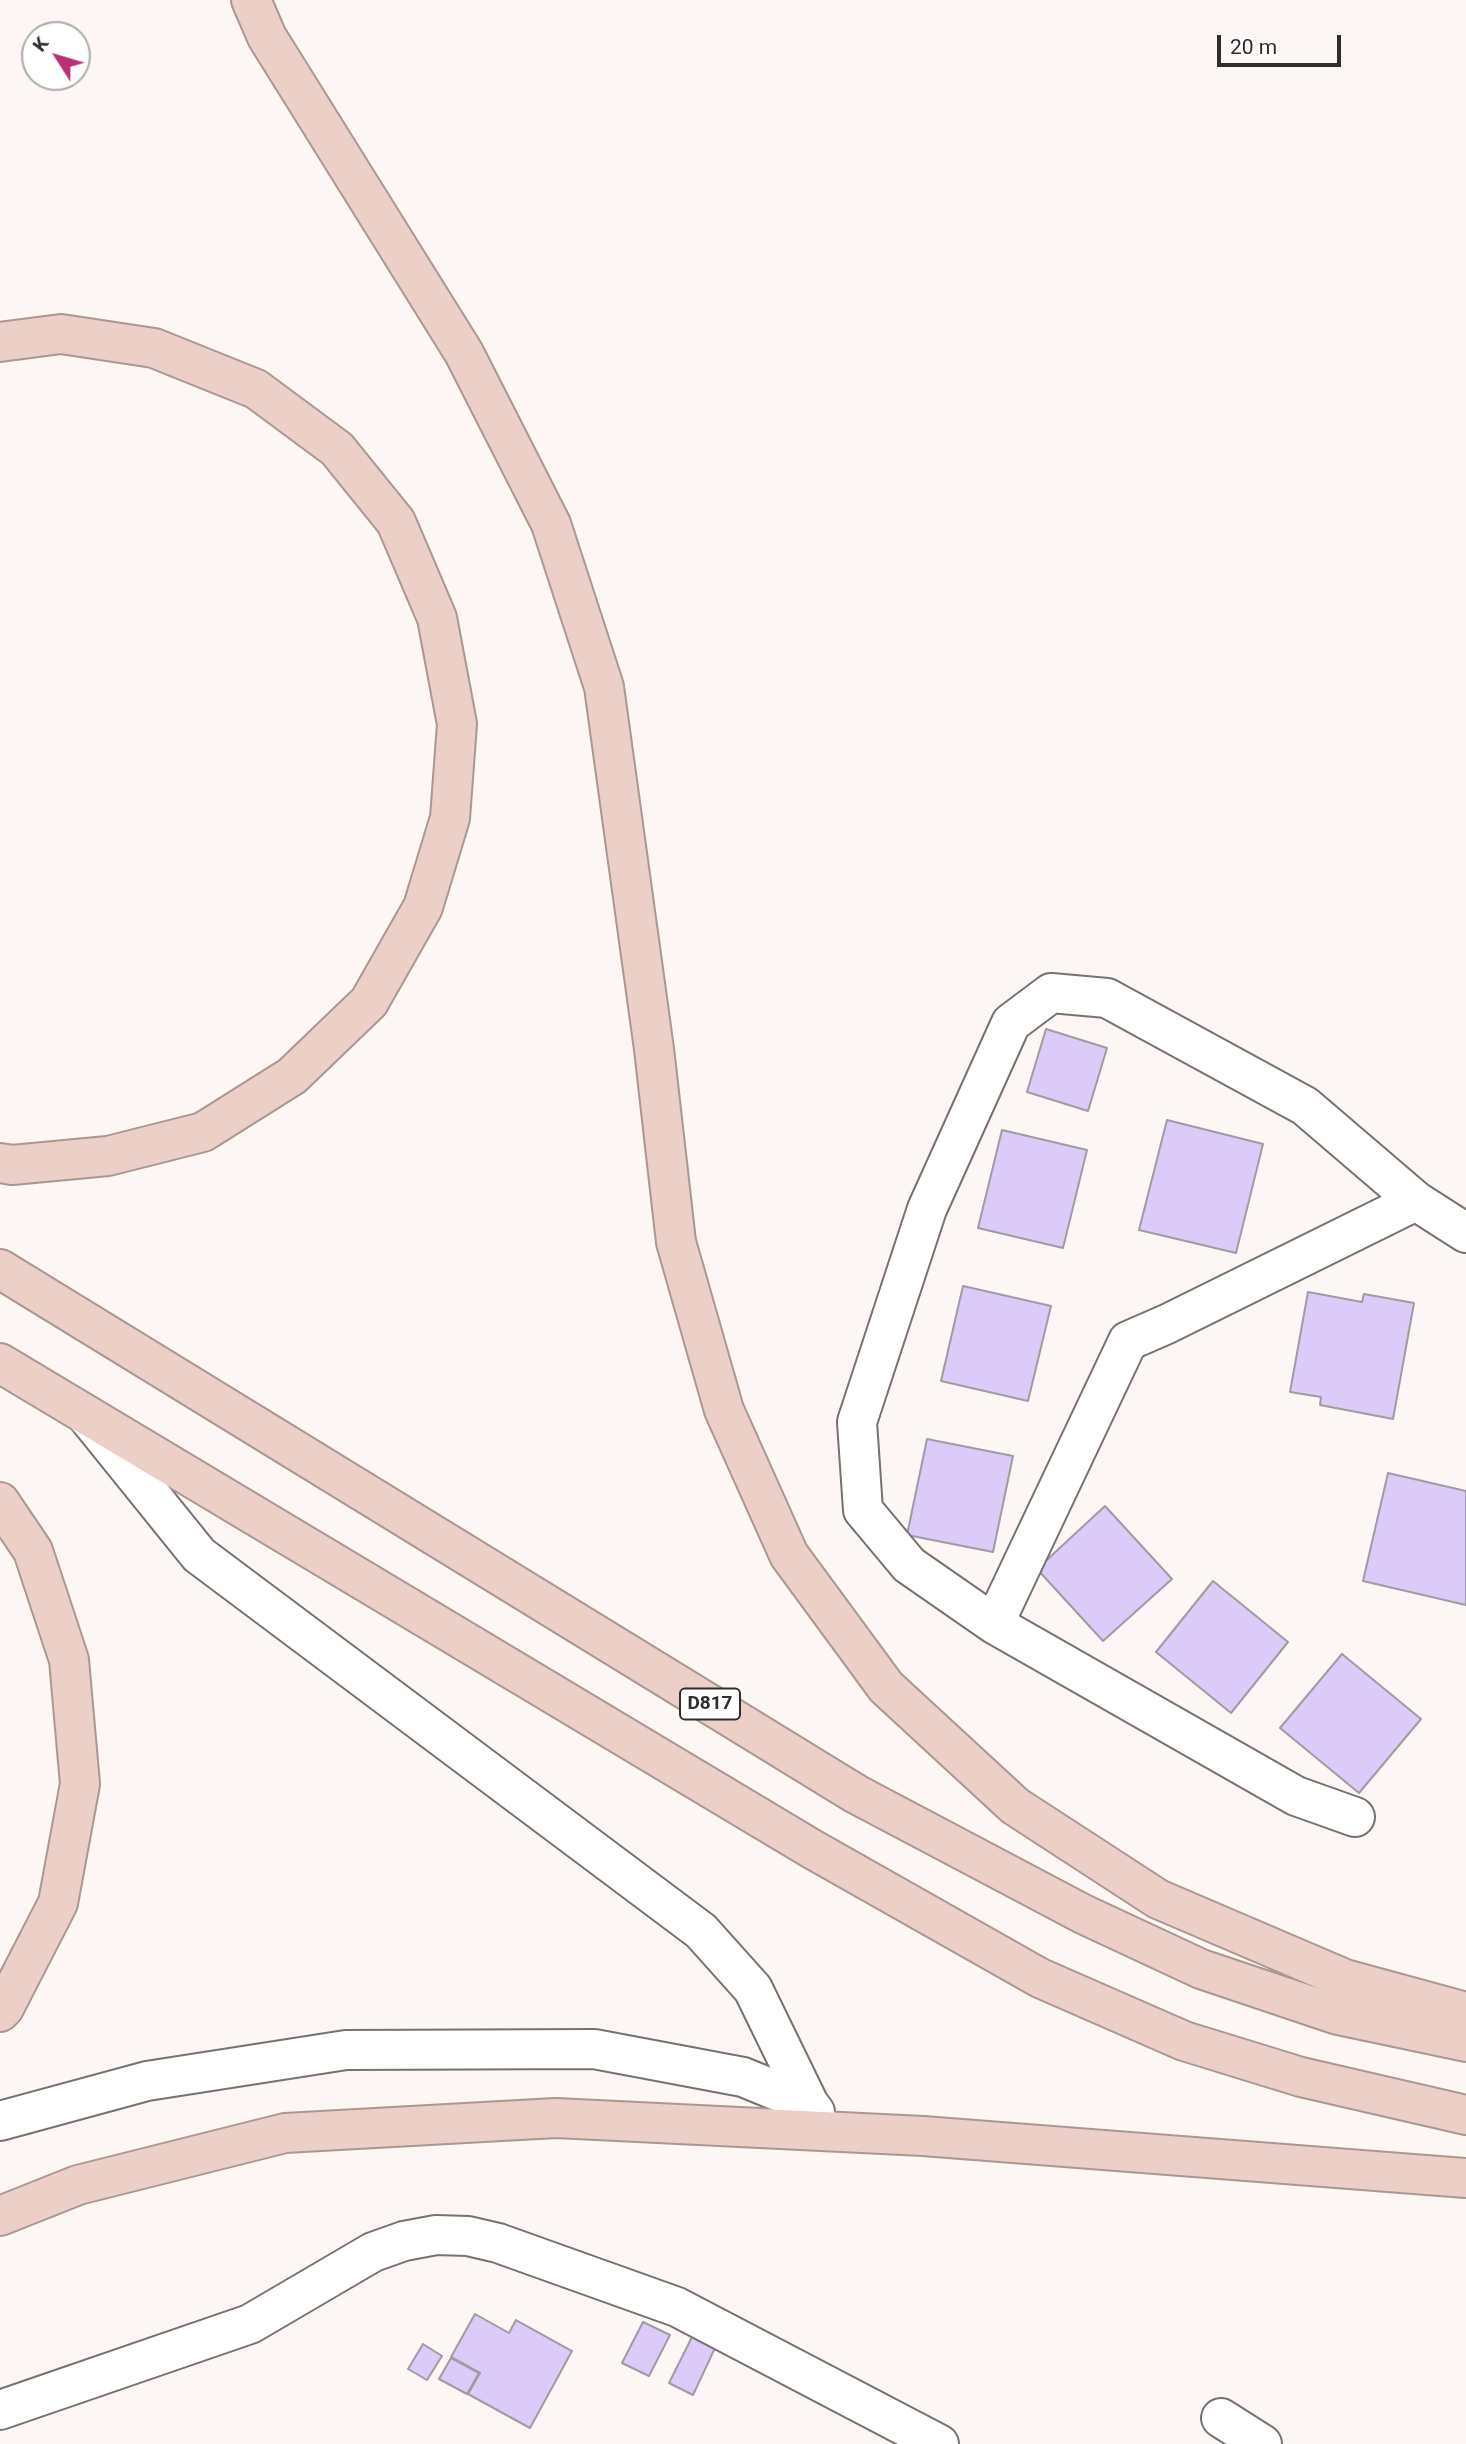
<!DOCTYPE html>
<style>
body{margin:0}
#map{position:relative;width:1466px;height:2444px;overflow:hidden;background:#fcf6f4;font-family:Roboto,sans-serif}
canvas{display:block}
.north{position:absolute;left:21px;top:21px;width:70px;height:70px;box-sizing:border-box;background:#fff;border:2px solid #acabab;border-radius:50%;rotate:307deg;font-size:19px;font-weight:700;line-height:28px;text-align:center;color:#302e2d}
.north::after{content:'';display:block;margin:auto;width:24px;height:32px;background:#b63176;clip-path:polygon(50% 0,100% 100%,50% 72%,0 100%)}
.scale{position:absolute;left:1217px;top:35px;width:124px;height:32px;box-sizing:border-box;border:4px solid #302e2d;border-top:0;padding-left:9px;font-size:21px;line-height:24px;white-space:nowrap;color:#302e2d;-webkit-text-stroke:5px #fff;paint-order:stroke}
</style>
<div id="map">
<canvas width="1466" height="2444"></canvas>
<div class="north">K</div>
<div class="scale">20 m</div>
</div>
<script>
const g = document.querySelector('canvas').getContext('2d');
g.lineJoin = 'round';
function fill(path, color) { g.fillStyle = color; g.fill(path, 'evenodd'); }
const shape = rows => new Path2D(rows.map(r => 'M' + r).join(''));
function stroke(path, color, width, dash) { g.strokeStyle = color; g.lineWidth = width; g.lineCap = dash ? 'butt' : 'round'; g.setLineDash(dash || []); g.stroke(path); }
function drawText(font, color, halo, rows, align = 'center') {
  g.font = font + ' Roboto,sans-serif'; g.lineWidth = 6; g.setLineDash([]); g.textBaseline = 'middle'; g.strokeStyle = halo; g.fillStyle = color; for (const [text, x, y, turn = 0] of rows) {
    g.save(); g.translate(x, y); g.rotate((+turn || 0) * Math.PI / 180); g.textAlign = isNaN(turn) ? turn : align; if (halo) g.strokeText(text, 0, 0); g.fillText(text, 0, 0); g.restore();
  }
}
const building = shape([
 [1046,1029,1107,1048,1088,1111,1027,1092,1046,1029],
 [1167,1120,1263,1144,1236,1253,1139,1230,1167,1120],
 [1002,1130,1087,1150,1063,1248,978,1228,1002,1130],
 [963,1286,1051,1306,1028,1401,941,1381,963,1286],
 [1308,1292,1362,1302,1364,1294,1414,1303,1393,1419,1320,1405,1321,1397,1290,1392,1308,1292],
 [927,1439,1013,1456,993,1552,907,1535,927,1439],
 [1388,1473,1466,1491,1466,1605,1363,1581,1388,1473],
 [1105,1506,1172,1579,1103,1641,1037,1569,1105,1506],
 [1213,1581,1288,1642,1231,1713,1156,1652,1213,1581],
 [1342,1654,1421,1719,1359,1793,1280,1728,1342,1654],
 [475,2314,509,2333,516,2320,572,2351,530,2428,468,2394,480,2373,451,2357,475,2314],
 [643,2322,670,2335,649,2376,622,2363,643,2322],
 [692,2337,715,2348,693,2395,669,2383,692,2337],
 [423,2344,442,2356,427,2380,408,2369,423,2344],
 [451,2358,479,2373,467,2394,439,2379,451,2358]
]);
fill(building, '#dccaf9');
stroke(building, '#9e9ca1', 2);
const minor = shape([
 [86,1415,199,1555,701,1931,753,1989,809,2104],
 [994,1624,909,1565,863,1510,857,1422,927,1209,1011,1023,1051,993,1107,998,1305,1106,1416,1201,1466,1233],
 [1355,1817,1296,1796,994,1624,1128,1341,1167,1324,1416,1201],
 [0,2121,147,2081,346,2050,594,2049,743,2077,809,2104,815,2112],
 [0,2410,250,2324,373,2252,404,2241,436,2235,468,2236,498,2243,677,2307,939,2444],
 [1221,2418,1262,2444]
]);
const highway = shape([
 [251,0,267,37,464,353,551,524,604,687,654,1049,676,1242,724,1410,789,1555,886,1687,1015,1806,1158,1899,1345,1979,1466,2012],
 [0,342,61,334,154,348,256,389,337,449,396,522,437,618,457,724,450,818,423,907,369,1002,292,1076,203,1132,108,1156,12,1165,0,1163],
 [0,1269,856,1794,1083,1914,1201,1969,1338,2015,1466,2042],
 [0,1363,812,1849,1040,1978,1184,2041,1301,2077,1466,2115],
 [0,1502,33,1551,69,1660,80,1784,58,1903,4,2008,0,2012],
 [0,2216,78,2185,285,2133,556,2118,923,2136,1466,2178]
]);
stroke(minor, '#777270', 42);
stroke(highway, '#aa9790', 42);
stroke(minor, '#fff', 38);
stroke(highway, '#eccfc6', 38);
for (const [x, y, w] of [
 [710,1704,60]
]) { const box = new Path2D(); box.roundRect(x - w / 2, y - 15.5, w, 31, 5); g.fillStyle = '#fff'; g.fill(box); stroke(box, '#302e2d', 2); }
drawText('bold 19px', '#302e2d', null, [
 ["D817",710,1704]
]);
</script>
